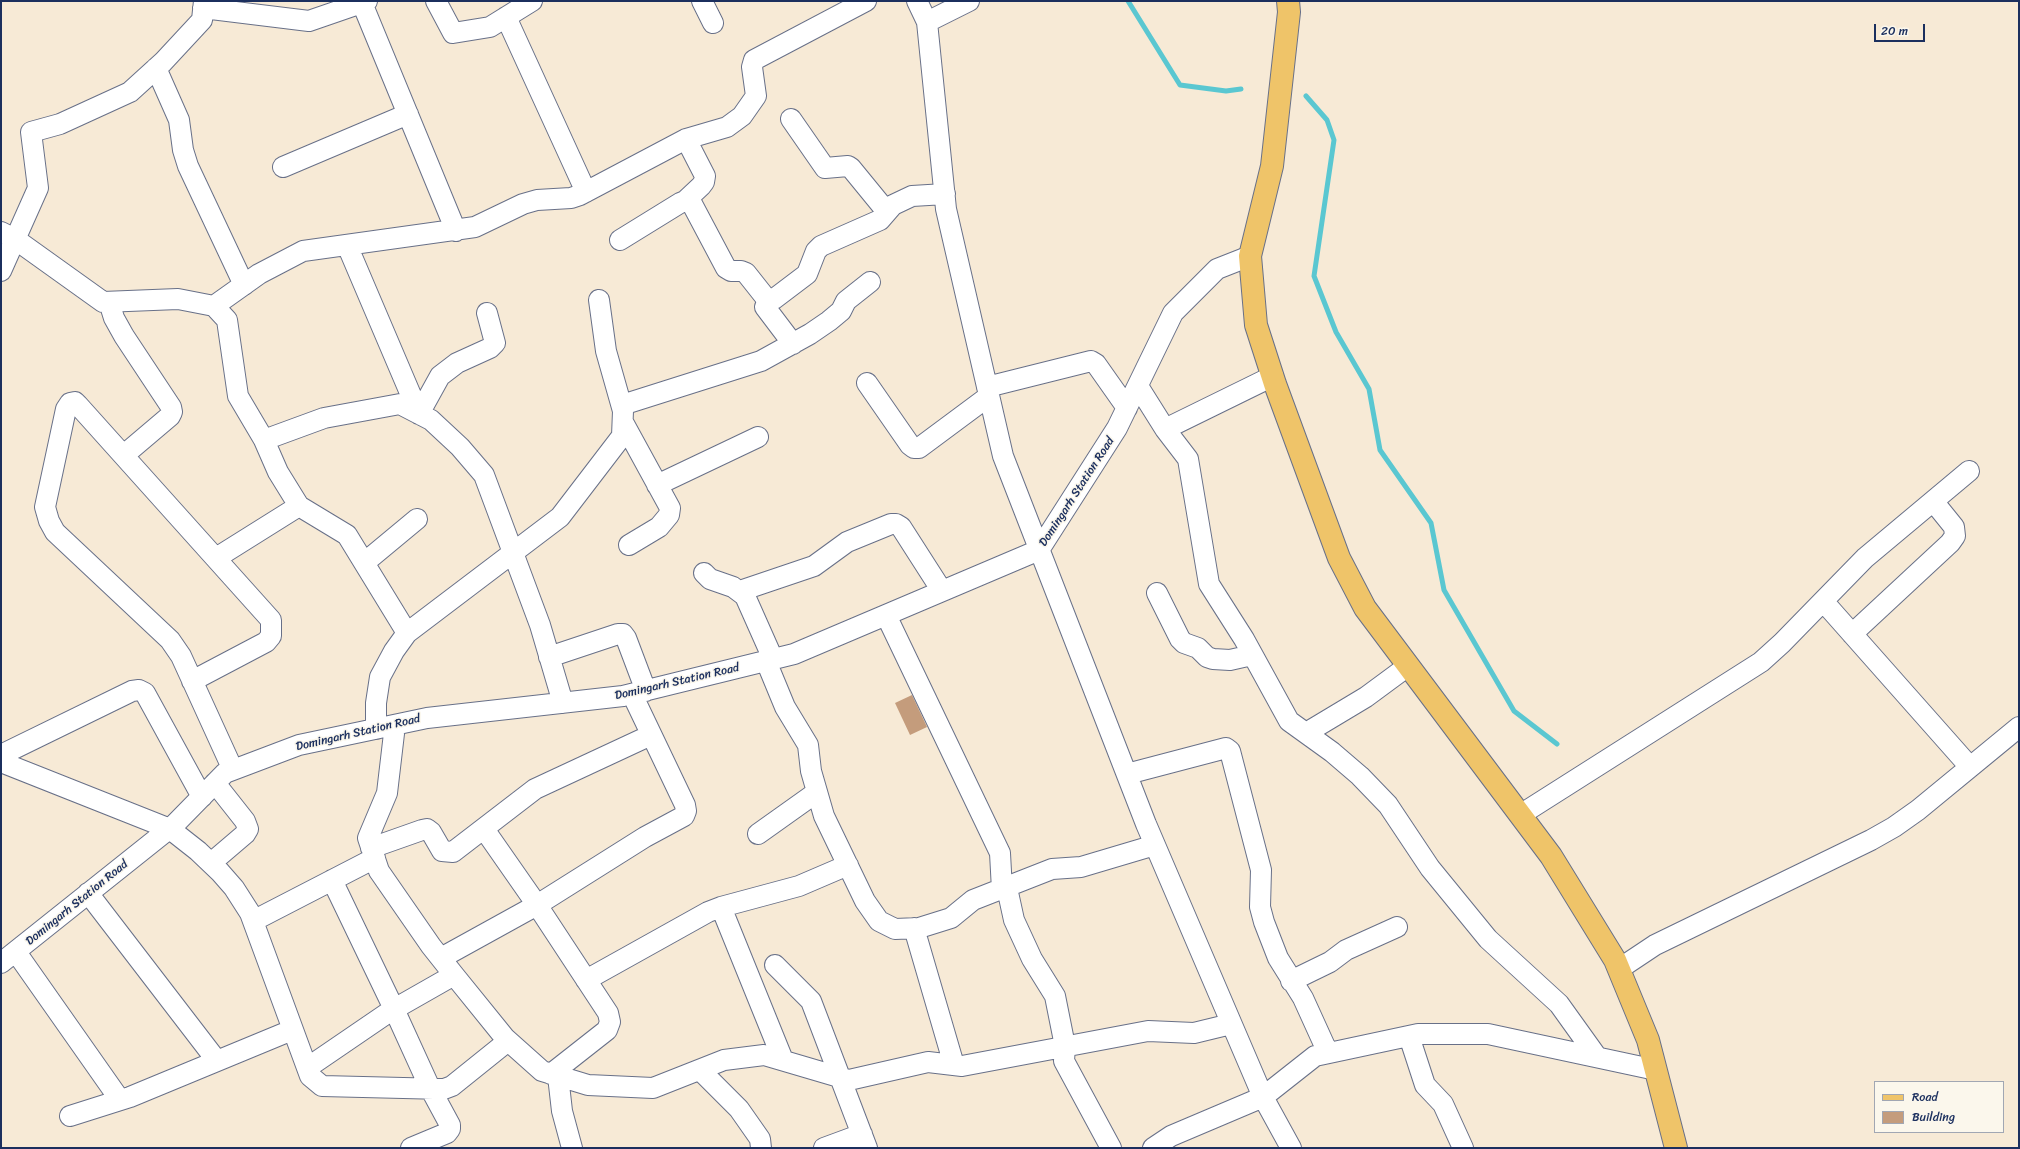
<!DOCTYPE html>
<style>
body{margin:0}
#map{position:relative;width:2020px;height:1149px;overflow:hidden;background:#f7ead6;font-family:Sriracha,sans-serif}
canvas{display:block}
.frame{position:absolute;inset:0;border:2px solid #1b2f5e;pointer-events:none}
.legend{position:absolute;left:1874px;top:1081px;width:130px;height:52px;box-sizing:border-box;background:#fbf7ec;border:1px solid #a1a7b3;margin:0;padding:5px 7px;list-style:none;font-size:12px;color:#1b2f5e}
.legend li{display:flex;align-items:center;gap:8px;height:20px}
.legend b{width:20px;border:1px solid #a1a7b3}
.scale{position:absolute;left:1874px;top:24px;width:51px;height:18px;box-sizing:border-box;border:2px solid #1b2f5e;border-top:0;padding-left:5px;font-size:12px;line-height:14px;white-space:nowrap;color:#1b2f5e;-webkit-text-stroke:3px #fbf7ec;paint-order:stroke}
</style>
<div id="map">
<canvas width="2020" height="1149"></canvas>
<div class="frame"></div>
<ul class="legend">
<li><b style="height:5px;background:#efc469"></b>Road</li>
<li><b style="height:11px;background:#c49c7c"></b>Building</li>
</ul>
<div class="scale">20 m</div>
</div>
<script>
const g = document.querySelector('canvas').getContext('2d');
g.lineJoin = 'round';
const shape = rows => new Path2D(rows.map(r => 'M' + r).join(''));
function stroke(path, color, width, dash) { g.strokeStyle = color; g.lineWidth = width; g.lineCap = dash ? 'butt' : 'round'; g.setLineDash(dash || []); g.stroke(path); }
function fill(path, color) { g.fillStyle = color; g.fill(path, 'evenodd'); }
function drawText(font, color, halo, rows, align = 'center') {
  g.font = font + ' Sriracha,sans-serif'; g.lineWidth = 3; g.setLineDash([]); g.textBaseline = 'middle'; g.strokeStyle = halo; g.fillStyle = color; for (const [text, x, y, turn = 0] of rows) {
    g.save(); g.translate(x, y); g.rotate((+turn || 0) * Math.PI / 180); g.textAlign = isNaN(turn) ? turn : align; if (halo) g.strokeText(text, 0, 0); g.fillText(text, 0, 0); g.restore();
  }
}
stroke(shape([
 [1128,1,1180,85,1226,91,1241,89],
 [1306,96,1327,120,1334,140,1314,276,1336,332,1369,389,1380,450,1431,523,1444,590,1514,711,1557,744]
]), '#5ac7d1', 5);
fill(shape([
 [912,695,927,727,910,735,895,703]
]), '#c49c7c');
const minor = shape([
 [436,1,453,33,490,27,532,1],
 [702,1,713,23],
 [917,1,927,22,946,209,1003,456,1146,824,1263,1097,1291,1148],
 [362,3,456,231],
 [203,8,309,21,367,1],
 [506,17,586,192],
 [927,22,969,1],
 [156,68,179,120,183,150,188,166,244,285],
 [791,119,825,168,848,166,851,168,887,212],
 [283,167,408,114],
 [685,201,701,186,704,182,705,176,686,139],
 [1,232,15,239,103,302,178,299,214,306,227,320,238,396,264,440],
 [620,240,680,203,685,201,691,202,726,268,731,271,741,271,746,273,765,297,774,299,807,274,816,251,821,246,880,220,893,205,912,196,945,194],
 [347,245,419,414],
 [1,271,38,188,31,132,60,124,130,92,163,62,202,20,204,1],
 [109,302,114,318,124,336,171,407,172,412,170,416,124,455],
 [214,306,259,274,303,251,475,227,523,204,537,200,571,198,580,195,686,139,727,127,742,116,756,96,752,67,754,60,866,1],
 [765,307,793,344],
 [867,383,910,445,914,448,919,448,989,396],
 [1138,386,1165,429,1188,459,1209,584,1244,639,1289,721,1332,752,1360,776,1388,805,1430,868,1488,939,1559,1004,1597,1057],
 [987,387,1091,361,1096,364,1127,408],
 [622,405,761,361,810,334,829,321,841,311,846,301,870,282],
 [419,414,440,376,457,363,490,348,495,343,487,313],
 [623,422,670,508,669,515,659,527,629,545],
 [1165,429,1273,376],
 [657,485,758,437],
 [216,558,299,506],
 [364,563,417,519],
 [704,573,710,579,733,587,745,596,773,659],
 [740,591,814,566,847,542,891,524,896,524,901,527,942,591],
 [1157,593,1180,639,1184,643,1198,648,1207,657,1213,659,1230,660,1252,655],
 [1823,601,1970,767],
 [886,615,1000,853,1002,890],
 [407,633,347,535,299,506,278,472,264,440,324,418,400,404,431,420,460,447,484,475,540,625,563,703],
 [1852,634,1950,543,1955,536,1954,527,1933,501],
 [549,657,618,634,623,634,626,638,646,691],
 [766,661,785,707,808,745,811,771,824,816,865,901,879,921,895,929,919,928,951,918,973,900,1052,869,1081,867,1155,845],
 [192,681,266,642,271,636,271,620,78,405,75,402,70,403,66,409,45,507,49,521,55,532,170,640,181,656,233,770],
 [395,725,387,793,368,838,379,871,431,946,454,975,505,1038,542,1071,588,1085,653,1088,724,1060,764,1055,849,1080,928,1062,962,1066,1148,1031,1194,1033,1231,1024],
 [376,729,376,703,380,677,394,651,407,633,560,517,622,436,623,411,606,351,599,300],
 [1306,733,1366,697,1408,666],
 [1,755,132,691,139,690,145,693,202,797],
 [1,762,170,829,198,851,220,872,234,888,250,913,310,1076,322,1086,444,1089,452,1086,508,1041],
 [1127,774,1226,748,1230,751,1261,870,1260,907,1264,922,1278,958,1303,998,1328,1053],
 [1520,815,1761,662,1782,643,1865,558,1969,471],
 [484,829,537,905,608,1013,610,1022,607,1030,551,1074],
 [758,834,817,792],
 [371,848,422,830,427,829,431,832,442,851,453,852,535,789,651,735],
 [211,863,245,834,248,829,245,821,215,783],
 [332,880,394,1009,430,1088,450,1125,450,1129,447,1133,411,1148],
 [1007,888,1014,920,1032,959,1055,996,1065,1046,1064,1061,1111,1148],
 [88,893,217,1061],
 [721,907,783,1060],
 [253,921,375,858],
 [914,928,954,1065],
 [16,952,120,1100],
 [441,958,537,905,645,837,684,816,686,811,685,805,632,694],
 [1,963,174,825,225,773,233,770,299,745,427,718,623,696,794,654,1039,550,1117,428,1173,313,1217,269,1250,256],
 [775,965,811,1001,867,1148],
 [1619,969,1655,945,1871,840,1894,827,1918,810,2019,727],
 [586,980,708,912,721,907,799,886,848,865],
 [1291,981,1330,962,1346,950,1397,927],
 [1409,1036,1425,1085,1443,1104,1463,1148],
 [307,1068,389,1012,454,975],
 [700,1070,739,1109,760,1139,761,1148],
 [558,1076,562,1111,572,1148],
 [70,1116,130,1097,292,1030],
 [824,1148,862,1134],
 [1153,1148,1171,1136,1263,1097,1315,1056,1418,1034,1488,1034,1656,1070]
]);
const major = shape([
 [1288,1,1289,12,1272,166,1250,256,1256,325,1275,384,1339,558,1365,608,1551,856,1615,960,1648,1040,1676,1148]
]);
stroke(minor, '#687088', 22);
stroke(major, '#687088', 24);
stroke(minor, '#fff', 20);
stroke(major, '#efc469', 22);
drawText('12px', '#1b2f5e', '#fbf7ec', [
 ["Domingarh Station Road",1077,492,-57],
 ["Domingarh Station Road",677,682,-13],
 ["Domingarh Station Road",358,733,-13],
 ["Domingarh Station Road",77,903,-39]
]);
</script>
